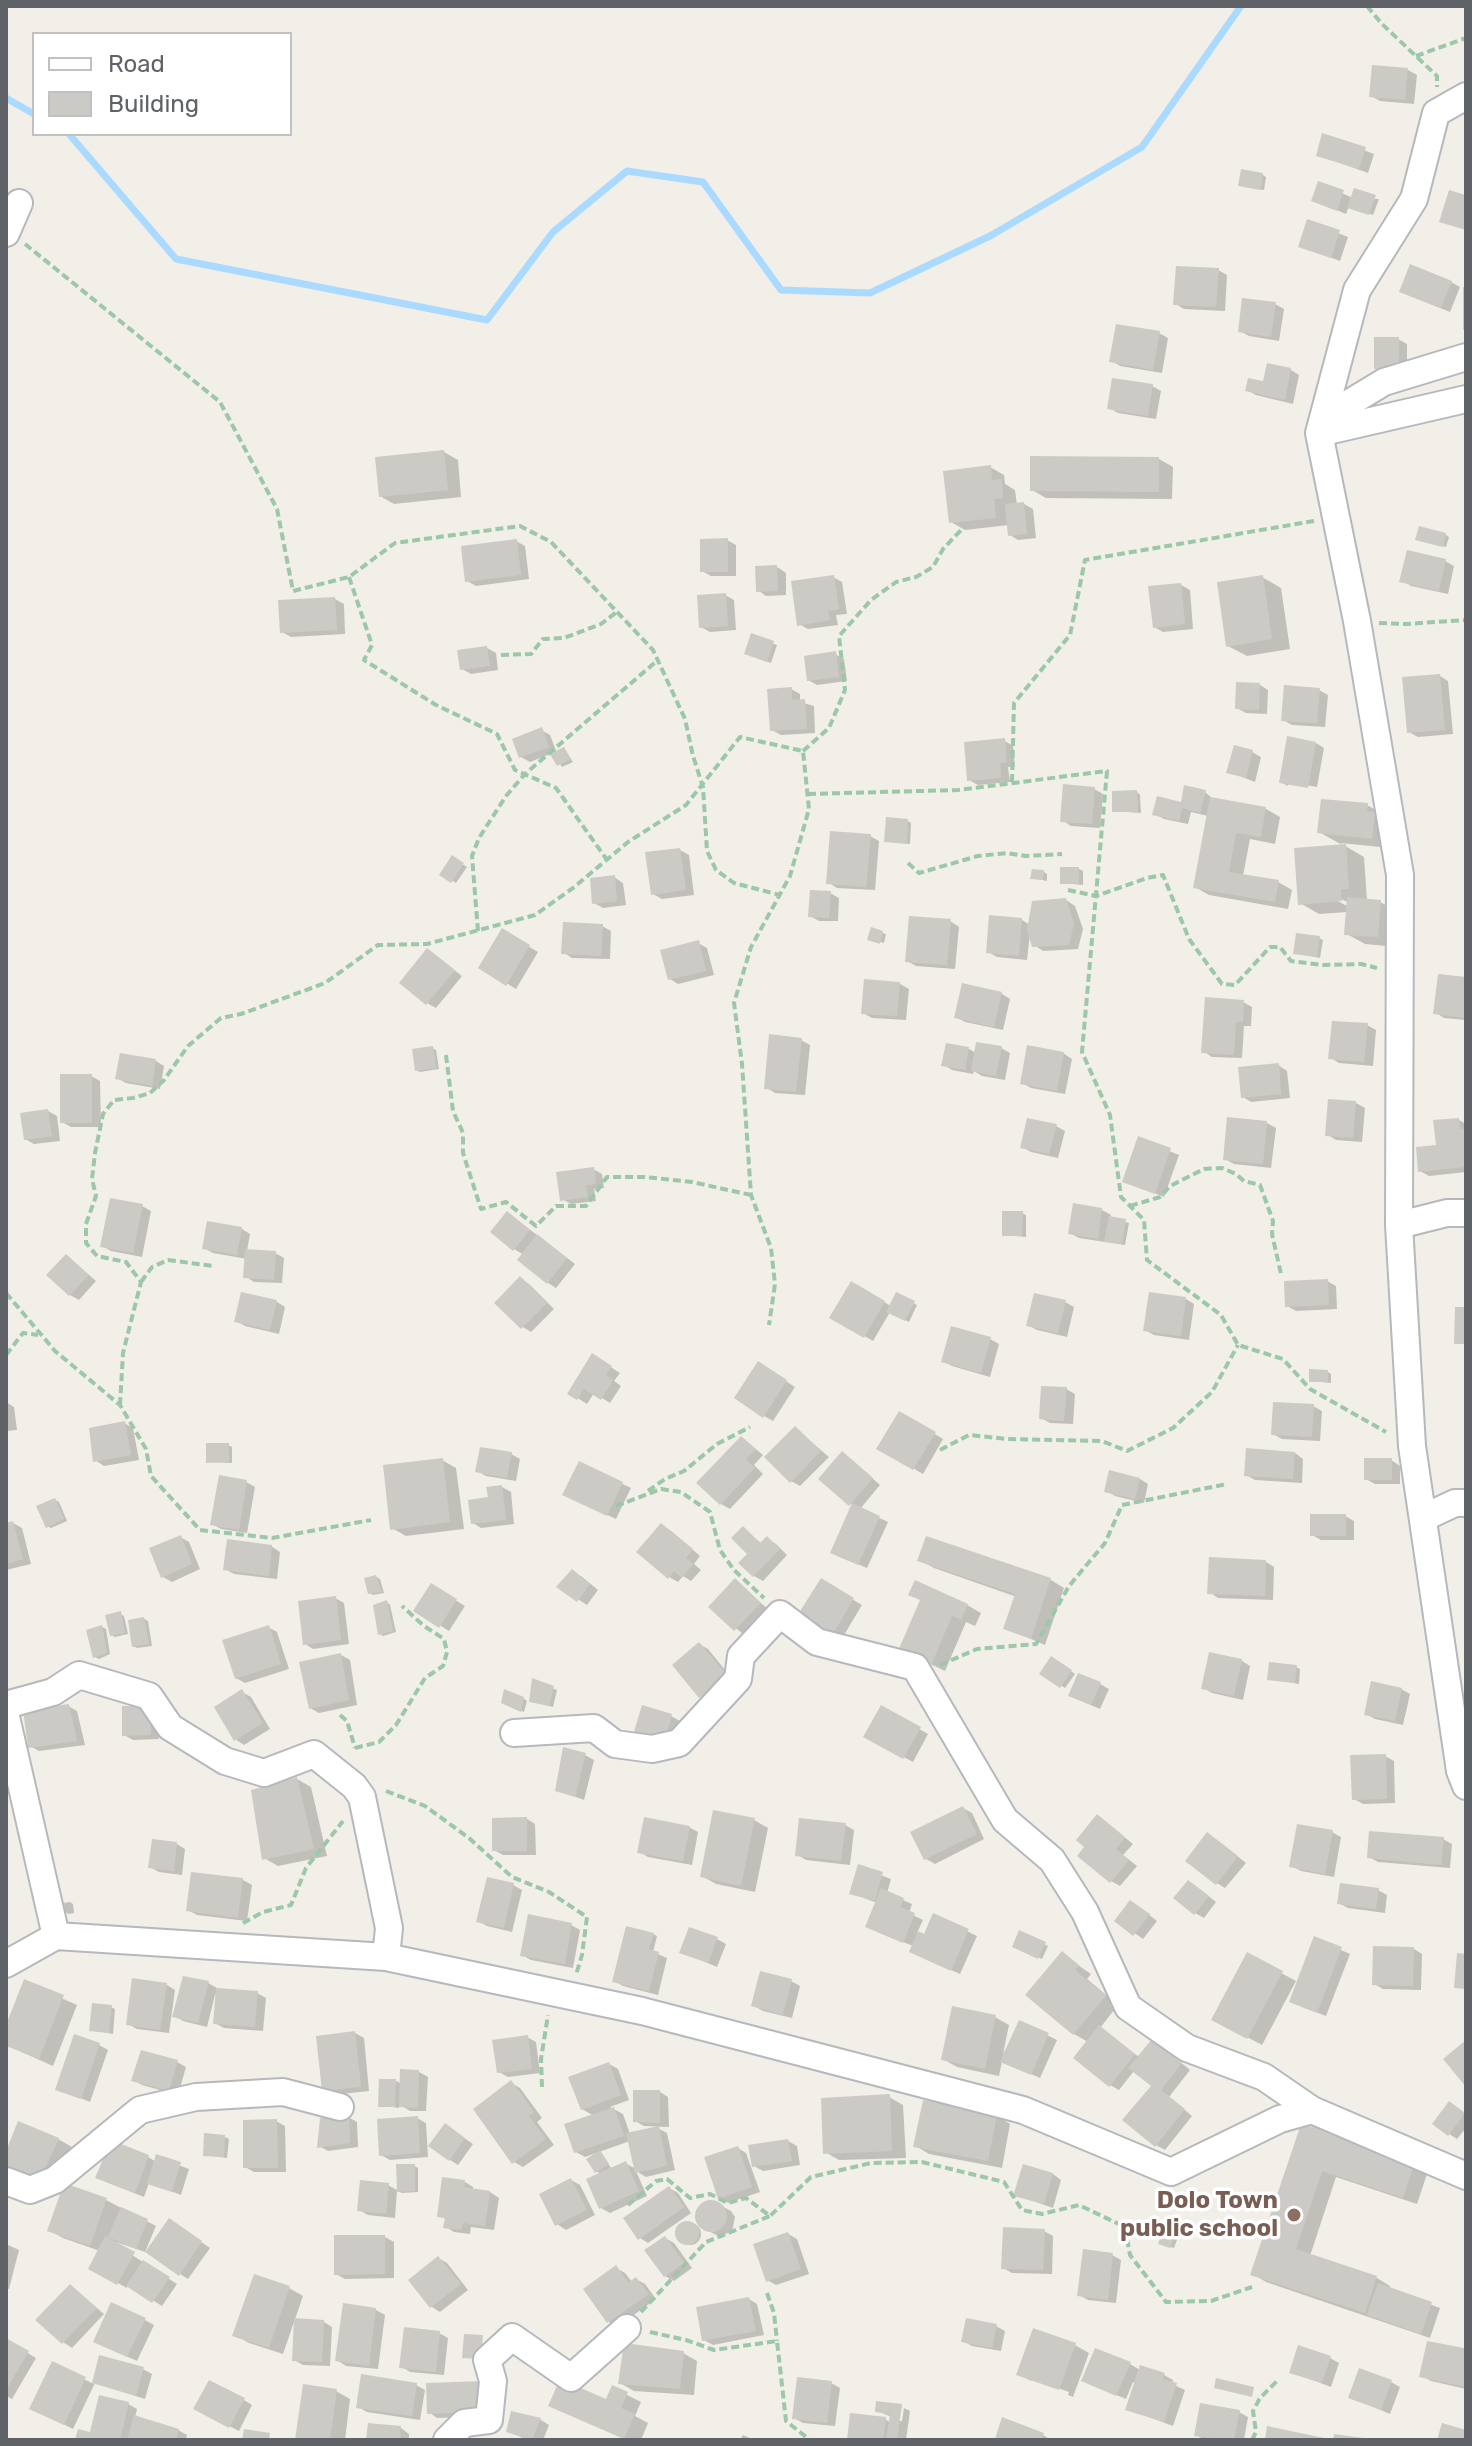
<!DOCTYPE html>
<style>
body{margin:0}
#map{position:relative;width:1472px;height:2446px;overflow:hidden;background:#f1efe8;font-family:Rubik,sans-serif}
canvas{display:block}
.frame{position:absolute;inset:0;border:8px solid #5f6368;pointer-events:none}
.legend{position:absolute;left:32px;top:32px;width:260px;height:104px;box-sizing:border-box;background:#fff;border:2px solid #bfc1c3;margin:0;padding:10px 14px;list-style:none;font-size:24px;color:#5f6368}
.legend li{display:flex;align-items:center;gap:16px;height:40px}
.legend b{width:40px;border:2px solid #bfc1c3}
</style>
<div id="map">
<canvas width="1472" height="2446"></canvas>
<div class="frame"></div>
<ul class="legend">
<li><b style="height:10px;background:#fff"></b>Road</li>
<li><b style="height:22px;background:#cccac5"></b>Building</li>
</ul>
</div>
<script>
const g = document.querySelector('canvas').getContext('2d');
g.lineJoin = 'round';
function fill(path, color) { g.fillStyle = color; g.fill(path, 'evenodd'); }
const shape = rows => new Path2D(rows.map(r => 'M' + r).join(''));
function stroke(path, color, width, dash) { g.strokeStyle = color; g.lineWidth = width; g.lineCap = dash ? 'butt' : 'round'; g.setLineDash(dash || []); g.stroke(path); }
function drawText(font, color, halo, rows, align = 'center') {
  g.font = font + ' Rubik,sans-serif'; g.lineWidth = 7; g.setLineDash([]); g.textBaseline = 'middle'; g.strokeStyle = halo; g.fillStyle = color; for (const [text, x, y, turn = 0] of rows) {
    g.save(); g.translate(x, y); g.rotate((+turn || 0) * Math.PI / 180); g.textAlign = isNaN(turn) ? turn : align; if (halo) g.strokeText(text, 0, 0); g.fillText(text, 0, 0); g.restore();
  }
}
fill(shape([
 [1408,70,1417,75,1414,104,1380,101,1371,96],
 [1324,135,1374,154,1368,173,1318,155],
 [1263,175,1266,177,1264,190,1244,187],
 [1320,184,1353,198,1379,199,1373,215,1349,206,1346,214,1313,200],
 [1309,222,1348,237,1340,261,1300,246],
 [1218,270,1227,275,1225,311,1184,309,1176,304],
 [1451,282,1460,287,1450,312,1410,296],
 [1275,304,1284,309,1279,341,1249,336,1240,331],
 [1159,333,1168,338,1162,373,1120,366,1112,361],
 [1398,339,1407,344,1407,373,1385,373,1376,368],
 [1269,365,1291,370,1299,375,1293,404,1256,395,1247,390,1265,384],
 [1152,386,1161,391,1156,419,1118,413,1109,408],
 [444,452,458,460,461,497,394,504,380,496],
 [1159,459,1173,467,1172,499,1046,498,1032,490],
 [990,467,1004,475,1005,484,1015,490,1017,505,1024,504,1033,509,1036,538,1018,540,1010,535,1009,525,965,530,951,522],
 [1445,534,1449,537,1446,547,1421,541],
 [727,540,736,545,736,576,711,576,702,571],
 [516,541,525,546,529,579,476,586,467,581],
 [1445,561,1454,566,1448,594,1411,586,1402,580],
 [777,567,786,573,786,595,766,596,758,590],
 [833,577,842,582,847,614,836,615,838,625,808,629,799,624],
 [1262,577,1281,588,1290,649,1247,656,1228,646],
 [1181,585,1190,590,1193,629,1163,632,1154,627],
 [725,595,734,600,736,630,710,632,701,627],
 [335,599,344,604,345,634,291,637,282,632],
 [752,636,777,645,771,663,750,655],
 [487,648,496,653,498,670,471,674,462,669],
 [835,654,844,659,847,681,817,685,808,680],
 [1440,676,1448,681,1453,734,1418,737,1409,732],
 [1260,685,1268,690,1267,714,1246,713,1237,708],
 [791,689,800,694,800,702,814,706,815,733,781,735,772,730],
 [1319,690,1328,695,1325,727,1292,725,1283,720],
 [541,730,550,735,557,753,564,749,573,762,562,767,553,753,530,762,521,757],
 [1005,741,1013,746,1015,767,1008,767,1010,782,978,785,969,780],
 [1316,743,1324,748,1317,787,1288,782,1288,786,1281,782],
 [1252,752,1261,757,1255,782,1229,772],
 [1094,789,1103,794,1100,828,1071,826,1062,820],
 [1137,792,1140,795,1141,813,1114,811],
 [1205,792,1213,799,1266,809,1280,817,1275,844,1250,839,1243,876,1278,882,1292,890,1288,909,1209,895,1195,887,1208,816,1191,812,1188,824,1164,819,1155,814,1182,804],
 [1367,805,1386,816,1391,848,1340,843,1364,857,1367,901,1380,902,1399,912,1397,947,1365,944,1347,934,1348,912,1319,914,1300,903,1344,846,1319,832],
 [1334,895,1349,903,1349,907,1332,898],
 [908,821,911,823,910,844,887,841],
 [870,836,879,841,875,890,837,888,828,882],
 [680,850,689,855,694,895,662,899,653,894],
 [452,858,467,867,456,883,442,874],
 [1079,869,1083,871,1083,885,1062,883],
 [1044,872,1047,874,1047,881,1032,878],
 [614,877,623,883,626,905,603,908,594,903],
 [830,893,839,898,838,921,819,921,810,916],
 [1066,900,1075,906,1083,929,1078,949,1043,951,1034,945,1030,933,1027,960,997,957,988,952,1022,920,1030,925],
 [950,921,959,927,955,969,916,966,907,961],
 [602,926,611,931,610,959,572,958,563,952],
 [872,930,886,934,884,943,871,939],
 [502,931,538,952,516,989,480,967],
 [1319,938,1323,940,1320,958,1295,953],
 [698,943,707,948,714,975,678,984,670,979],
 [428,950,462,976,436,1008,427,1003],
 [1466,979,1466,1020,1444,1018,1435,1012],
 [900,984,909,989,906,1020,872,1018,863,1013],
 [964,985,1002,994,1010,999,1003,1030,965,1022,956,1017],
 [1243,1002,1252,1007,1251,1026,1244,1026,1242,1058,1212,1057,1203,1051],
 [1367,1025,1376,1030,1373,1066,1339,1063,1331,1058],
 [801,1040,810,1045,805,1095,775,1093,766,1087],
 [432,1048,436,1050,439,1069,420,1072,416,1070],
 [1001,1048,1010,1053,1005,1080,982,1076,974,1071,973,1074,952,1070,944,1065,969,1049,976,1053],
 [1063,1053,1072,1059,1065,1094,1031,1088,1022,1083],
 [156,1061,164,1066,160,1089,126,1083,117,1078],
 [1278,1065,1287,1071,1290,1098,1251,1102,1243,1097],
 [91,1076,100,1081,101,1127,71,1127,62,1122],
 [1356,1103,1365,1108,1362,1142,1336,1140,1328,1135],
 [48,1111,57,1116,60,1141,34,1144,25,1139],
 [1459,1120,1466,1124,1466,1172,1429,1176,1420,1171],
 [1267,1123,1276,1128,1271,1168,1234,1164,1225,1159],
 [1056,1126,1065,1131,1058,1158,1031,1152,1022,1147],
 [1140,1139,1179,1155,1164,1197,1125,1181],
 [593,1169,602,1174,604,1188,594,1189,596,1201,571,1204,562,1199],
 [142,1206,151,1211,142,1257,111,1251,102,1246],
 [1075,1206,1102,1210,1111,1215,1110,1218,1129,1223,1125,1245,1079,1238,1070,1233],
 [1022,1213,1026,1215,1026,1237,1004,1235],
 [516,1219,575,1264,556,1288,548,1283,524,1255,514,1249],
 [209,1223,242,1229,250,1234,247,1251,275,1253,284,1258,282,1283,254,1282,245,1276,247,1259,213,1253,204,1248],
 [67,1256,96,1281,79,1300,70,1295],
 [520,1279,529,1284,554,1309,531,1332,523,1327],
 [1327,1281,1336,1286,1337,1309,1296,1311,1287,1306],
 [851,1283,891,1306,897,1294,917,1305,909,1322,890,1312,873,1341,832,1317],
 [1186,1299,1194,1304,1189,1340,1154,1335,1145,1330],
 [277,1302,285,1307,279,1334,245,1326,237,1321],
 [1065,1302,1074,1307,1067,1337,1037,1330,1028,1325],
 [990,1339,999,1344,990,1377,952,1366,943,1361],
 [593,1356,620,1373,614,1381,621,1386,610,1403,594,1393,587,1404,570,1393],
 [759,1364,795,1387,773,1421,764,1416],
 [1328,1372,1331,1374,1331,1383,1311,1381],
 [1066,1389,1075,1394,1073,1424,1050,1423,1041,1418],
 [6,1402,14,1407,17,1430,6,1431],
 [1313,1406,1322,1411,1320,1441,1282,1439,1273,1434],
 [900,1413,943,1439,923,1474,879,1448],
 [124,1423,133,1428,139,1460,104,1466,95,1460],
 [795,1428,829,1457,800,1486,791,1481],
 [742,1438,763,1455,754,1465,763,1474,730,1509,721,1504],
 [228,1445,232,1447,232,1463,208,1462],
 [1295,1453,1303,1459,1302,1483,1255,1480,1246,1475],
 [511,1454,520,1459,516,1481,486,1476,477,1471],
 [851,1459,880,1485,860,1509,888,1522,867,1568,841,1557,853,1505,851,1504],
 [442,1460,456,1468,464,1529,406,1536,392,1528],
 [1391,1460,1400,1466,1400,1484,1375,1484,1366,1479],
 [579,1463,631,1488,616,1519,573,1499],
 [1140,1479,1148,1484,1144,1503,1115,1496,1107,1491],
 [246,1482,255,1487,247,1533,221,1529,212,1524],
 [502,1487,511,1492,514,1524,481,1528,473,1523],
 [55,1500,59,1502,67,1521,51,1528,47,1526],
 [1345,1516,1354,1521,1354,1540,1321,1540,1312,1535],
 [13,1523,22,1528,31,1564,6,1570,6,1525],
 [743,1528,762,1544,767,1539,776,1544,787,1555,763,1581,754,1576],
 [670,1530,700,1556,694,1564,701,1570,691,1581,683,1576,678,1582,669,1577],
 [180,1537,189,1542,200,1569,172,1582,163,1577],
 [927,1538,1051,1580,1064,1588,1045,1645,1006,1628,1017,1597,934,1568,920,1560],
 [271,1546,280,1552,277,1579,234,1574,225,1569],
 [1266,1562,1274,1567,1273,1600,1218,1598,1209,1592],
 [581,1576,598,1590,587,1605,559,1587],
 [376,1577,380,1579,384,1593,373,1595,369,1593],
 [735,1581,768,1609,744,1635,711,1607],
 [821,1581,862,1605,841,1640,800,1616],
 [431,1585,465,1606,449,1631,416,1610],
 [335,1598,344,1603,349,1644,313,1649,305,1644],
 [387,1602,390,1605,396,1632,383,1636,380,1634],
 [967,1605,981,1613,975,1626,966,1622,945,1671,901,1650],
 [120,1614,124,1616,128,1634,115,1637,111,1635],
 [144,1619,148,1621,152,1646,137,1648,133,1646],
 [102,1627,106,1629,110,1654,99,1659,95,1657],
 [268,1627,277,1632,289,1669,245,1683,236,1678],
 [699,1644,708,1649,734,1681,710,1702,701,1696],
 [1211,1654,1242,1661,1250,1666,1243,1700,1212,1693,1203,1688],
 [341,1655,350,1660,357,1705,319,1713,310,1708],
 [1052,1658,1075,1674,1065,1688,1042,1673],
 [1296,1667,1300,1669,1299,1684,1269,1679],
 [533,1681,557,1690,553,1707,531,1701],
 [1100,1684,1109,1689,1100,1709,1079,1700],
 [1401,1689,1410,1694,1403,1725,1375,1719,1366,1714],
 [242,1692,251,1697,270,1729,244,1745,235,1739],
 [523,1698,527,1701,524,1712,507,1705],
 [68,1706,77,1711,85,1745,39,1751,30,1746],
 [882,1708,928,1734,913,1762,866,1737],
 [158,1713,159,1739,133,1740,124,1735],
 [671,1716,680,1721,673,1747,644,1740],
 [585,1755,594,1760,584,1800,557,1790],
 [1385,1756,1394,1761,1395,1803,1363,1804,1354,1799],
 [297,1779,311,1787,327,1856,278,1866,264,1858],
 [963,1808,972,1813,984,1839,935,1864,926,1859],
 [1098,1816,1133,1844,1123,1855,1137,1866,1120,1886,1111,1881,1087,1847],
 [527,1819,535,1824,536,1855,503,1855,494,1850],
 [754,1820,768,1828,755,1892,716,1884,702,1876],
 [845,1825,854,1830,850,1865,806,1860,798,1855],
 [689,1827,698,1832,692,1865,648,1857,640,1852],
 [1332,1832,1341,1837,1334,1877,1301,1871,1292,1866],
 [1443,1839,1452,1844,1450,1868,1378,1862,1369,1857],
 [1217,1840,1246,1863,1225,1888,1217,1883],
 [177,1844,185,1849,182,1875,159,1872,150,1867],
 [859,1867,891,1879,887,1893,912,1904,909,1913,923,1920,917,1933,925,1937,935,1916,977,1936,960,1974,920,1956,913,1946,877,1931,877,1903,851,1893],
 [193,1874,243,1880,252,1885,247,1921,197,1915,188,1910],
 [513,1885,522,1890,512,1932,487,1926,478,1921],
 [1197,1887,1216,1902,1204,1918,1195,1913],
 [1378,1890,1387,1895,1385,1913,1348,1908,1339,1903],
 [70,1902,73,1904,74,1913,69,1914,65,1912,64,1903],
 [1139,1907,1157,1921,1143,1939,1117,1921],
 [571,1925,580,1930,573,1968,531,1960,522,1955],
 [1020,1933,1048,1946,1042,1959,1014,1946],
 [653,1934,657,1936,653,1952,667,1958,658,1995,623,1986,615,1981],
 [717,1939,726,1944,717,1967,682,1952],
 [1316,1939,1350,1954,1326,2016,1300,2006],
 [1414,1949,1422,1954,1421,1990,1383,1989,1374,1984],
 [1062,1954,1091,1974,1087,1979,1118,2005,1100,2028,1139,2057,1161,2046,1190,2070,1169,2097,1192,2116,1165,2150,1156,2145,1153,2086,1134,2071,1119,2090,1110,2085,1088,2042,1074,2034,1027,1995],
 [1248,1955,1296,1981,1262,2045,1228,2027],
 [791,1981,800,1986,792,2018,763,2011,754,2006],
 [25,1982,77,2005,53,2066,6,2045,6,2030],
 [208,1983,217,1988,257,1993,266,1998,263,2031,224,2028,215,2023,218,1995,215,1995,207,2027,183,2021,175,2016],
 [167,1985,175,1990,169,2033,137,2029,128,2024],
 [111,2007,115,2009,113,2034,92,2030],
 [995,2017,1009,2025,1003,2054,1020,2022,1057,2040,1040,2078,1002,2061,999,2076,957,2067,943,2059],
 [355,2033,364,2038,369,2091,333,2095,324,2090],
 [527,2037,536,2042,540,2073,508,2077,499,2072],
 [99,2045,108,2050,90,2102,58,2089],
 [177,2062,186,2067,178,2095,142,2085,133,2080],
 [609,2064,618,2069,629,2100,610,2107,623,2114,630,2134,657,2128,667,2133,675,2170,646,2177,636,2171,647,2196,610,2213,601,2208,601,2174,596,2171,596,2153,585,2157,576,2152,594,2116,582,2109],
 [630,2141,636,2169,625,2163,612,2169,599,2152],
 [419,2072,428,2077,426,2111,410,2111,399,2104,399,2108,380,2105,396,2081,402,2084],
 [511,2083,520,2088,542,2118,537,2122,554,2145,523,2167,514,2162],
 [660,2092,668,2097,669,2127,644,2126,635,2121],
 [889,2097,903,2105,906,2158,839,2160,825,2152],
 [1458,2108,1466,2114,1466,2128,1457,2139,1449,2134],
 [997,2116,1010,2124,1002,2168,929,2154,916,2146],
 [348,2117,357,2122,358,2147,328,2151,319,2146],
 [417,2118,426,2123,428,2157,390,2160,381,2155],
 [276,2121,285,2126,286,2172,254,2172,245,2167],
 [1302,2126,1428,2171,1417,2204,1336,2177,1310,2256,1377,2278,1390,2286,1389,2289,1440,2308,1430,2338,1266,2282,1253,2274],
 [454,2131,473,2144,458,2165,450,2160],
 [225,2137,229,2139,227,2158,205,2155],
 [58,2139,72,2147,51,2192,6,2156],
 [788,2141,797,2146,800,2165,763,2171,754,2166],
 [738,2148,746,2153,760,2192,728,2203,719,2197],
 [148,2157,156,2162,157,2157,189,2169,181,2195,149,2183,144,2197,106,2182],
 [414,2166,418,2168,418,2192,402,2193,398,2191],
 [1053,2174,1061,2180,1053,2208,1016,2195],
 [571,2180,580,2185,595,2215,566,2230,557,2224],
 [465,2182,473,2187,473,2190,490,2192,499,2198,494,2230,471,2227,470,2234,454,2232,446,2227,447,2220,439,2215],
 [388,2185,397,2190,395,2218,368,2215,359,2210],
 [669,2188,678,2193,691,2213,648,2243,640,2238],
 [106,2200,156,2226,145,2252,116,2242,115,2244,177,2284,162,2306,128,2285,127,2288,90,2268,100,2251,63,2238,49,2230],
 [706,2202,714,2202,731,2211,735,2217,732,2232,718,2236,701,2227,696,2213],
 '679 2234a11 11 0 1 1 22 0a11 11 0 1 1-22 0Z',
 [1178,2224,1182,2226,1174,2248,1164,2245],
 [178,2226,210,2248,188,2279,180,2274],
 [1044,2231,1053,2236,1052,2274,1012,2273,1003,2268],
 [788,2234,797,2239,809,2274,776,2285,767,2280],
 [385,2237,394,2242,394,2278,345,2279,336,2274],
 [665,2238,674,2243,692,2268,674,2281,665,2276],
 [6,2244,19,2250,9,2289,6,2288],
 [1112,2255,1121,2260,1116,2303,1088,2300,1079,2295],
 [438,2258,447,2263,468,2290,440,2312,432,2307],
 [616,2268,625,2273,632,2282,636,2279,645,2284,656,2299,617,2327,609,2322,585,2290],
 [71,2286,104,2314,72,2348,63,2342],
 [289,2288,303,2296,283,2354,249,2343,235,2335],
 [749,2299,757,2304,764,2335,713,2345,704,2340],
 [345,2306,376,2310,385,2315,378,2369,346,2366,337,2360],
 [145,2320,154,2325,137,2361,104,2346],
 [324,2322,332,2327,330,2366,303,2365,294,2360],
 [996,2326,1005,2331,1001,2351,972,2346,963,2341],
 [439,2333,448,2338,444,2375,410,2372,402,2367],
 [6,2340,36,2358,12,2399,6,2396],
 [1075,2345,1089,2353,1073,2397,1068,2395,1069,2392,1031,2378,1031,2381,1019,2374],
 [1463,2350,1466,2352,1466,2389,1431,2381,1422,2376],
 [683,2353,697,2361,694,2395,634,2391,620,2383],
 [101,2358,143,2369,152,2374,145,2399,95,2383,73,2429,41,2413,52,2364,94,2384],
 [1330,2358,1339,2363,1331,2387,1291,2372],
 [1130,2364,1140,2370,1164,2375,1173,2380,1172,2384,1185,2390,1173,2426,1127,2409,1136,2383,1133,2382,1126,2399,1092,2385],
 [1391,2382,1400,2387,1390,2414,1350,2397],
 [831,2383,840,2388,835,2426,803,2423,794,2418],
 [416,2385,425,2390,420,2420,367,2412,358,2407],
 [428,2385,493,2416,437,2418,429,2412],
 [613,2388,641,2402,635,2416,648,2423,641,2440,626,2440,551,2405,607,2402],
 [336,2391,350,2399,345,2440,297,2440],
 [244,2400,252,2405,239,2431,196,2409],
 [128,2404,137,2409,135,2418,178,2430,187,2435,186,2440,77,2440,91,2435],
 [902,2406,898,2421,902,2421,904,2408,910,2411,906,2440,849,2440,885,2419,891,2423,892,2417,877,2411],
 [1239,2412,1248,2417,1244,2440,1205,2440,1196,2435],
 [513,2413,541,2420,549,2425,543,2440,527,2440,508,2431],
 [401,2428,409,2434,409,2440,368,2440],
 [743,2435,754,2440,740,2440],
 [1043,2435,1051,2440,997,2438]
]), '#0003');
stroke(shape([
 [6,98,34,114],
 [69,134,176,259,487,320,553,232,627,171,703,182,781,290,870,293,990,236,1142,147,1241,6]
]), '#aadaff', 7);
fill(shape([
 [1372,65,1408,68,1405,100,1369,97],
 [1322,133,1366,147,1359,169,1316,156],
 [1241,169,1263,173,1261,190,1238,186],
 [1318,181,1344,190,1337,211,1311,201],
 [1354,188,1376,195,1369,215,1347,208],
 [1449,190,1466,195,1466,230,1439,222],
 [1307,219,1340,230,1331,258,1298,247],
 [1410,264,1452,281,1441,308,1399,292],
 [1176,266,1219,268,1216,307,1173,305],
 [1463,287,1466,287,1466,330,1463,330],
 [1242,298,1276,302,1271,337,1238,332],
 [1116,324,1160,331,1153,370,1109,362],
 [1374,337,1399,337,1399,369,1374,369],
 [1267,363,1291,368,1285,400,1245,391,1248,378,1263,381],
 [1112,378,1153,384,1148,416,1107,409],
 [444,450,448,490,379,497,375,457],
 [1030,456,1159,457,1159,492,1030,491],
 [991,465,992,480,1002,479,1003,498,994,499,996,518,949,523,943,471],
 [1024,502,1027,534,1008,536,1005,504],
 [1419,526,1446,533,1443,547,1415,540],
 [728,538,728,572,700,572,700,539],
 [517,539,521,575,465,582,461,546],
 [1407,550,1446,559,1439,591,1399,582],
 [777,565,778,591,756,592,755,566],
 [834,575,839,609,828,611,830,620,797,626,791,581],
 [1263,575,1272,639,1226,647,1217,582],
 [1181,583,1185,624,1153,628,1148,586],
 [726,593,728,626,699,628,697,595],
 [335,597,337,630,280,633,278,600],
 [751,633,774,641,767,662,744,654],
 [487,646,490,666,460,670,457,650],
 [836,651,839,677,807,681,804,656],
 [1440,674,1445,730,1407,733,1402,677],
 [1236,682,1260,683,1259,710,1235,709],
 [1284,685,1320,688,1317,723,1281,721],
 [792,687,792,700,805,699,807,729,770,731,767,689],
 [542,727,549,747,519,758,512,739],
 [1287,736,1316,742,1308,788,1279,783],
 [1005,738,1007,762,1000,763,1001,778,967,781,964,742],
 [1234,745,1253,750,1246,778,1226,773],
 [564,747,571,759,557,766,550,754],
 [1063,784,1095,787,1092,824,1060,822],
 [1184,785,1206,790,1200,813,1182,808,1179,821,1152,815,1157,796,1181,802],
 [1137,790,1138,812,1112,812,1112,791],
 [1210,797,1266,807,1261,837,1236,833,1229,872,1279,880,1275,902,1193,888],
 [1321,799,1368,803,1367,811,1375,812,1372,839,1317,833],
 [886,817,908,819,907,844,884,842],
 [830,831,871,834,866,887,826,884],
 [1346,844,1349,889,1341,889,1342,901,1298,905,1294,848],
 [680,848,686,890,651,895,645,852],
 [452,855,464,863,451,883,439,875],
 [1060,867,1079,867,1079,884,1060,884],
 [1032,869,1044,870,1043,880,1030,879],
 [615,875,617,901,592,904,590,878],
 [810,890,831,891,829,918,808,917],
 [1347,897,1381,900,1378,937,1344,935],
 [1066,898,1074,923,1069,945,1032,947,1027,930,1032,901],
 [989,915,1022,918,1019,956,986,953],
 [909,916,951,919,947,965,905,962],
 [563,922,603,924,601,956,561,954],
 [871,927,883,931,880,944,867,940],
 [502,928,530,945,506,986,478,968],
 [1296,933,1320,936,1317,957,1293,954],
 [699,940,706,971,668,980,660,950],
 [427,948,455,970,426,1005,399,983],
 [1438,974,1466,977,1466,1018,1433,1014],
 [864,979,900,982,897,1016,861,1014],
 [962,983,1002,992,994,1027,954,1018],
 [1205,997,1244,1000,1243,1022,1236,1022,1234,1055,1201,1053],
 [1332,1021,1368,1023,1364,1062,1328,1059],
 [769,1034,802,1038,796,1092,764,1089],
 [976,1042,1002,1046,996,1076,971,1071],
 [946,1043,969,1047,965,1070,941,1066],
 [1027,1045,1064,1052,1057,1091,1020,1084],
 [433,1046,436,1068,415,1071,412,1049],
 [120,1053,156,1059,152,1086,115,1079],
 [1279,1063,1281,1094,1241,1098,1238,1067],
 [60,1074,92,1074,92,1123,60,1123],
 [1328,1099,1356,1101,1353,1138,1325,1136],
 [48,1109,52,1136,24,1140,20,1113],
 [1227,1117,1267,1121,1263,1164,1223,1160],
 [1027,1118,1057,1124,1049,1154,1020,1148],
 [1459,1118,1460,1129,1466,1128,1466,1167,1418,1172,1416,1147,1436,1145,1433,1120],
 [1138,1136,1171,1148,1155,1194,1122,1182],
 [594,1167,596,1184,586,1185,588,1197,560,1201,556,1172],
 [110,1198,143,1204,133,1253,100,1247],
 [1073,1203,1102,1208,1098,1239,1068,1234],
 [507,1211,530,1230,513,1251,490,1232],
 [1002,1211,1023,1211,1022,1236,1002,1236],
 [1109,1216,1126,1219,1122,1244,1104,1242],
 [207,1221,242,1227,237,1255,202,1249],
 [537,1234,567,1258,547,1284,517,1260],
 [245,1249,276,1251,274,1280,243,1278],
 [66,1254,89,1275,69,1296,46,1275],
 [520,1276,547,1303,521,1329,494,1303],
 [1328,1279,1329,1305,1285,1307,1284,1281],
 [851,1281,885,1301,864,1338,829,1318],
 [241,1292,277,1300,270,1330,234,1322],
 [896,1292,915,1301,905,1321,886,1312],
 [1149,1292,1186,1297,1181,1336,1143,1331],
 [1034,1293,1066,1300,1058,1333,1026,1326],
 [1455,1307,1466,1307,1466,1344,1454,1344],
 [951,1326,991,1337,981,1373,941,1362],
 [592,1353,612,1366,606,1375,613,1380,601,1400,584,1389,577,1400,567,1394],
 [758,1361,787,1380,763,1418,734,1398],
 [1309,1369,1328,1370,1328,1382,1309,1382],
 [1041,1386,1067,1387,1064,1421,1039,1419],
 [1273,1402,1314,1404,1312,1437,1271,1435],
 [899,1411,936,1432,913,1470,876,1449],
 [125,1421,131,1455,93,1462,89,1428],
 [795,1426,821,1451,790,1483,764,1457],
 [741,1436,756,1449,746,1459,755,1468,720,1505,696,1483],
 [206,1443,229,1443,229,1462,206,1463],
 [480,1447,512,1452,507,1478,475,1472],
 [1246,1448,1295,1452,1293,1479,1244,1476],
 [842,1451,873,1478,849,1506,818,1479],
 [443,1458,450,1522,390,1530,383,1465],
 [1364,1458,1392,1458,1392,1480,1364,1480],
 [579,1461,623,1482,607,1516,562,1495],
 [1109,1470,1140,1478,1135,1499,1104,1492],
 [219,1475,247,1480,239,1530,210,1525],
 [502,1485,506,1520,471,1524,468,1500,488,1497,486,1487],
 [55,1498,64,1519,46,1528,36,1506],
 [852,1503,880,1516,858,1565,830,1553],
 [1310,1514,1346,1514,1346,1536,1310,1536],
 [13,1521,23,1559,6,1564,6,1523],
 [661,1523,693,1549,686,1558,693,1564,682,1578,674,1571,668,1579,636,1552],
 [743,1526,760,1543,767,1536,780,1549,753,1577,738,1563,747,1554,731,1538],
 [181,1535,192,1564,161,1578,149,1548],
 [926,1536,1051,1578,1031,1639,1003,1629,1015,1594,917,1561],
 [227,1539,272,1545,269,1576,223,1570],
 [1209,1557,1266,1560,1265,1596,1207,1594],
 [572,1569,590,1584,577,1602,556,1587],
 [376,1575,382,1592,368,1594,364,1578],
 [735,1578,761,1603,734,1631,708,1607],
 [821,1578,854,1598,831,1637,797,1616],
 [915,1580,968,1604,961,1620,952,1616,931,1665,898,1651,920,1600,908,1595],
 [431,1583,457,1599,439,1628,413,1611],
 [336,1596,341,1640,303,1645,298,1601],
 [387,1600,393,1631,378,1635,373,1605],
 [121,1611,125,1633,110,1636,105,1615],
 [144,1617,149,1644,132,1647,128,1620],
 [102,1625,107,1653,93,1658,86,1630],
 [269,1625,281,1664,235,1679,222,1640],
 [699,1642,727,1675,699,1698,672,1665],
 [1209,1652,1242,1659,1234,1696,1201,1689],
 [341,1653,349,1700,309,1709,299,1662],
 [1051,1656,1072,1670,1060,1688,1039,1674],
 [1269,1662,1297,1665,1295,1683,1267,1680],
 [1078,1673,1101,1682,1091,1705,1068,1696],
 [532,1678,554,1686,549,1706,529,1702],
 [1371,1681,1402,1688,1395,1721,1364,1715],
 [242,1689,263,1723,234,1741,214,1707],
 [504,1689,524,1697,521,1712,501,1703],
 [69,1704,77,1741,28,1748,23,1710],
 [642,1705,672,1714,664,1744,633,1735],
 [881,1705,921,1727,903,1759,863,1737],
 [122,1706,150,1706,151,1735,122,1736],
 [563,1747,586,1753,575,1797,555,1791],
 [1386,1754,1387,1799,1352,1800,1350,1755],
 [297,1777,314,1849,262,1860,251,1790],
 [963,1806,977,1834,924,1860,910,1832],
 [713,1810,755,1818,741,1886,700,1877],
 [1097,1814,1125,1837,1116,1849,1129,1860,1110,1883,1077,1856,1084,1847,1076,1840],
 [527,1817,527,1851,492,1851,492,1818],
 [644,1817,690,1826,683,1861,637,1853],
 [799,1818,846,1823,841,1861,795,1856],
 [1297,1824,1333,1830,1325,1874,1289,1867],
 [1369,1831,1444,1837,1441,1865,1367,1858],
 [1207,1832,1238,1856,1216,1885,1185,1861],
 [152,1839,177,1842,174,1871,148,1868],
 [858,1864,883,1872,875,1901,849,1894],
 [191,1872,243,1878,238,1918,186,1911],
 [487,1877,514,1883,504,1928,476,1922],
 [1188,1880,1209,1896,1194,1915,1173,1898],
 [1340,1883,1379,1888,1376,1909,1337,1904],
 [881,1888,904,1898,900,1907,915,1913,903,1943,865,1927],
 [1130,1900,1150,1914,1133,1936,1114,1921],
 [933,1913,969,1929,951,1971,909,1952,918,1931,924,1934],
 [528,1914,572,1923,565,1964,520,1956],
 [626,1926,654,1933,649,1949,659,1952,649,1991,612,1982],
 [689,1927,718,1937,708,1963,679,1953],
 [1019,1930,1046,1942,1038,1959,1012,1947],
 [1314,1936,1342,1947,1317,2013,1289,2002],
 [1373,1946,1414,1947,1413,1986,1372,1985],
 [1062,1951,1079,1965,1075,1970,1106,1996,1073,2035,1025,1995],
 [1247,1952,1283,1971,1247,2039,1211,2020],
 [1457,1953,1466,1954,1466,1989,1454,1988],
 [760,1971,792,1979,783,2015,751,2006],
 [183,1976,209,1981,198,2023,172,2017],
 [132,1978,167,1983,160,2030,126,2025],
 [24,1979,64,1995,39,2059,6,2046,6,2025],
 [216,1988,258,1991,255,2027,213,2024],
 [92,2003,112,2005,109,2033,89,2031],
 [952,2006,996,2015,985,2069,941,2060],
 [1019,2020,1049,2033,1031,2075,1000,2062],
 [1099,2025,1135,2054,1109,2087,1073,2058],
 [355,2031,361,2087,322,2091,316,2036],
 [74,2034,100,2043,81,2099,55,2090],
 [528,2035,532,2069,497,2073,492,2040],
 [1152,2039,1182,2063,1161,2090,1185,2109,1155,2147,1122,2120,1151,2086,1128,2068],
 [1466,2040,1466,2087,1443,2059],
 [141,2050,178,2060,169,2091,131,2081],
 [609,2062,621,2095,581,2110,568,2077],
 [400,2069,419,2070,418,2108,399,2107],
 [379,2079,396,2079,395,2107,378,2107],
 [511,2080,534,2112,529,2116,546,2139,512,2164,473,2109],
 [633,2090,660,2090,660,2123,633,2122],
 [890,2094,892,2151,823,2154,821,2098],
 [923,2100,997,2114,988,2161,913,2147],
 [1449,2101,1465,2113,1448,2136,1432,2124],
 [614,2107,624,2136,574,2153,564,2124],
 [1318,2109,1341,2117,1335,2134,1415,2161,1403,2198,1322,2171,1296,2249,1377,2276,1365,2313,1250,2275,1301,2124,1311,2127],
 [349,2115,350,2143,317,2148,320,2118],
 [418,2116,420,2153,379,2156,377,2119],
 [277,2119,278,2168,243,2168,243,2120],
 [18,2121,59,2138,37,2186,6,2174,6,2151],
 [445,2123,465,2138,449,2161,428,2146],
 [659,2126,667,2166,635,2173,626,2133],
 [204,2133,225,2135,224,2157,203,2156],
 [788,2139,792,2161,752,2167,748,2145],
 [111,2140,149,2155,135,2193,95,2178],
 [738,2146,752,2187,718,2199,704,2157],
 [600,2150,609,2164,595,2173,586,2159],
 [156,2154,181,2162,172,2192,147,2184],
 [626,2161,639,2191,599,2209,586,2179],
 [396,2164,415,2164,415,2191,397,2192],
 [1023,2164,1053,2173,1044,2204,1013,2196],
 [442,2177,465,2180,464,2187,490,2191,485,2226,463,2223,461,2230,443,2228,445,2218,437,2217],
 [571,2178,587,2210,555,2226,539,2194],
 [360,2180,389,2183,386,2214,357,2211],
 [64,2183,107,2198,90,2246,47,2231],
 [669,2186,684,2207,638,2240,623,2218],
 '695 2216a16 16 0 1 1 32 0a16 16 0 1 1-32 0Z',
 [121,2207,148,2219,136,2249,108,2237],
 [169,2218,202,2241,179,2276,145,2252],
 [1167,2218,1179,2222,1170,2248,1158,2244],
 '675 2233a12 12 0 1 1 24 0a12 12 0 1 1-24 0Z',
 [1003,2227,1045,2229,1043,2270,1001,2269],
 [788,2232,801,2269,766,2282,753,2244],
 [334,2235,385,2235,385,2274,334,2275],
 [105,2236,135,2252,117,2285,88,2269],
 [665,2236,684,2263,664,2277,644,2250],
 [1083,2249,1113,2253,1108,2300,1077,2296],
 [438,2256,461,2284,430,2308,408,2280],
 [143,2260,170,2277,152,2303,126,2286],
 [616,2265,628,2283,636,2277,649,2294,607,2323,583,2289],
 [254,2274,290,2286,269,2348,232,2336],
 [1378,2283,1432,2302,1421,2334,1367,2315],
 [70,2284,97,2308,62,2344,35,2320],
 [749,2297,756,2331,702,2341,696,2307],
 [111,2302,146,2318,127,2357,93,2342],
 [343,2303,376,2308,369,2366,335,2361],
 [294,2318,324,2320,322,2362,292,2361],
 [966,2318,997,2324,992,2348,961,2342],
 [404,2327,440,2331,436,2372,399,2368],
 [1033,2328,1076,2343,1059,2390,1016,2375],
 [464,2334,483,2335,481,2359,462,2358],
 [6,2338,29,2351,6,2390],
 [1427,2341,1464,2348,1466,2387,1419,2377],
 [624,2343,684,2351,680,2389,618,2384],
 [1298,2345,1331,2356,1322,2383,1289,2373],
 [1095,2348,1131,2362,1116,2396,1081,2381],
 [99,2355,144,2367,136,2396,92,2383],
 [52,2361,86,2377,64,2425,29,2409],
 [1140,2365,1165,2373,1163,2379,1177,2383,1164,2422,1125,2410],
 [1359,2368,1392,2380,1381,2410,1348,2398],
 [361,2374,417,2383,412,2416,356,2408],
 [797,2377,832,2381,827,2423,792,2419],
 [1216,2378,1254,2387,1252,2397,1214,2388],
 [560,2379,606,2399,612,2385,628,2392,621,2408,635,2414,624,2439,548,2406],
 [209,2380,245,2398,229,2428,193,2409],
 [484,2381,485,2412,427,2414,426,2383],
 [303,2384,337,2389,330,2440,295,2440],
 [99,2395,129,2402,120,2440,75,2440,78,2429,90,2432],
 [876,2401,902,2404,897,2440,886,2440,890,2414,875,2412],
 [1200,2403,1240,2410,1234,2440,1194,2436],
 [511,2411,541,2418,532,2440,506,2432],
 [850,2413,886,2417,883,2440,847,2440],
 [134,2415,179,2429,176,2440,127,2440],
 [1002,2417,1044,2433,1041,2440,995,2439],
 [368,2423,401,2426,400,2440,366,2440],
 [1442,2423,1466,2430,1465,2440,1437,2440],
 [1267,2426,1329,2439,1329,2440,1265,2440],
 [244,2429,270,2433,269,2440,242,2440],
 [1334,2434,1363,2438,1363,2440,1333,2440]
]), '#cccac5');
const minor = shape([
 [1466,96,1436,113,1414,199,1357,290,1319,433,1357,621,1400,875,1399,1225,1412,1446,1460,1771,1466,1786],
 [6,233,19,203],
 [1321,430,1346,405,1384,382,1466,357],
 [1319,433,1466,399],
 [1399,1225,1447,1213,1466,1213],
 [1423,1518,1455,1503,1466,1503],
 [6,1705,53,1692,79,1675,149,1696,170,1727,225,1761,264,1773,314,1754,354,1786,362,1797,389,1928,386,1957],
 [6,1717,56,1936],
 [514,1733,594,1728,615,1744,652,1749,679,1743,738,1679,741,1656,780,1614,817,1642,915,1667,1005,1820,1052,1860,1085,1912,1128,2007,1187,2048,1264,2077,1312,2110],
 [6,1964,56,1936,386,1957,642,2011,1023,2110,1171,2172,1280,2119,1312,2110,1466,2176],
 [6,2181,30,2190,55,2180,140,2110,196,2097,283,2092,340,2107],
 [447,2440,464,2423,489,2420,493,2381,487,2360,512,2337,571,2378,627,2328]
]);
stroke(minor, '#b5b8bc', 30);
stroke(shape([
 [1367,6,1382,24,1437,76,1437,87],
 [1416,56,1466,38],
 [25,244,220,402,277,509,293,591,349,577,395,543,520,526,551,542,653,650,685,719,693,756,703,787,707,851,716,870,734,883,780,895],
 [349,577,372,645,364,660,436,705,497,734,515,770,556,788,607,860],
 [1379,623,1406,624,1466,620],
 [501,655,531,654,543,639,564,638,585,630,601,624,618,611],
 [803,751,829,728,845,690,839,636,871,600,896,582,916,577,933,567,943,549,961,530],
 [1012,782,1014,703,1070,635,1085,560,1314,521],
 [808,794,958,790,1107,771,1082,1052,1110,1115,1121,1197,1144,1220,1147,1260,1221,1315,1238,1345,1283,1359,1310,1389,1386,1432],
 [908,863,919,873,978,856,1007,853,1026,856,1062,854],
 [1068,890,1096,896,1147,878,1163,875,1189,939,1222,984,1235,985,1270,947,1280,947,1291,961,1323,965,1361,964,1377,968],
 [478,931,472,856,479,838,506,796,525,774,658,660],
 [446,1055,453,1111,463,1133,463,1153,481,1209,506,1202,536,1226,556,1206,586,1206,607,1177,645,1177,692,1182,751,1195],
 [1130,1206,1160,1197,1170,1186,1204,1169,1222,1168,1236,1174,1244,1181,1260,1185,1273,1221,1272,1234,1281,1274],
 [141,1282,152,1267,168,1260,213,1266],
 [6,1293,55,1351,120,1405,146,1449,151,1476,200,1530,272,1538,371,1520],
 [6,1355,23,1333,38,1335],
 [120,1405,123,1353,141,1282,126,1262,97,1256,86,1243,86,1224,96,1196,92,1179,95,1153,103,1114,114,1100,133,1098,150,1093,164,1080,188,1046,221,1018,241,1014,325,983,378,945,427,944,535,915,573,888,628,842,686,805,740,737,803,751,809,809,790,876,751,947,734,1003,742,1064,751,1195,771,1248,775,1284,769,1325],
 [940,1450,969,1435,1007,1439,1102,1441,1127,1451,1173,1428,1212,1392,1238,1345],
 [648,1491,665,1479,684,1471,717,1444,750,1427],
 [616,1506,661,1489,681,1492,710,1512,720,1550,734,1570,764,1598],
 [940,1665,977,1649,1036,1644,1069,1586,1105,1543,1122,1505,1227,1484],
 [340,1715,347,1721,355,1748],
 [355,1748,379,1742,396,1725,425,1678,443,1666,447,1652,444,1639,424,1626,402,1606],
 [386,1791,425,1806,469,1838,512,1877,549,1892,587,1917,582,1955,576,1975],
 [243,1923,263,1912,291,1905,306,1868,343,1821],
 [542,2087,541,2059,548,2015],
 [628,2205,656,2181,667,2179,690,2198,710,2194,728,2203,746,2198,770,2216,811,2177,871,2163,922,2162,1004,2182,1022,2210,1042,2214,1079,2205,1125,2227,1130,2255,1166,2302,1211,2301,1252,2287],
 [767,2293,774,2313,777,2341],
 [641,2312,706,2242,770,2216],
 [650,2332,686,2340,714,2350,777,2341,786,2421,810,2440],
 [1252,2440,1256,2432,1253,2411,1260,2398,1278,2380]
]), '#9cc7a9', 4, [8, 4]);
stroke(minor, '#fff', 26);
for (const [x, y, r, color] of [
 [1294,2215,8,"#8d6e63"]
]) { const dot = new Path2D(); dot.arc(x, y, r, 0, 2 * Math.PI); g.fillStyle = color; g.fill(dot); stroke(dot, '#fff', 3); }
drawText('bold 24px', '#785e54', '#fff', [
 ["Dolo Town",1278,2201],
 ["public school",1278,2229]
], 'right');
</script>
